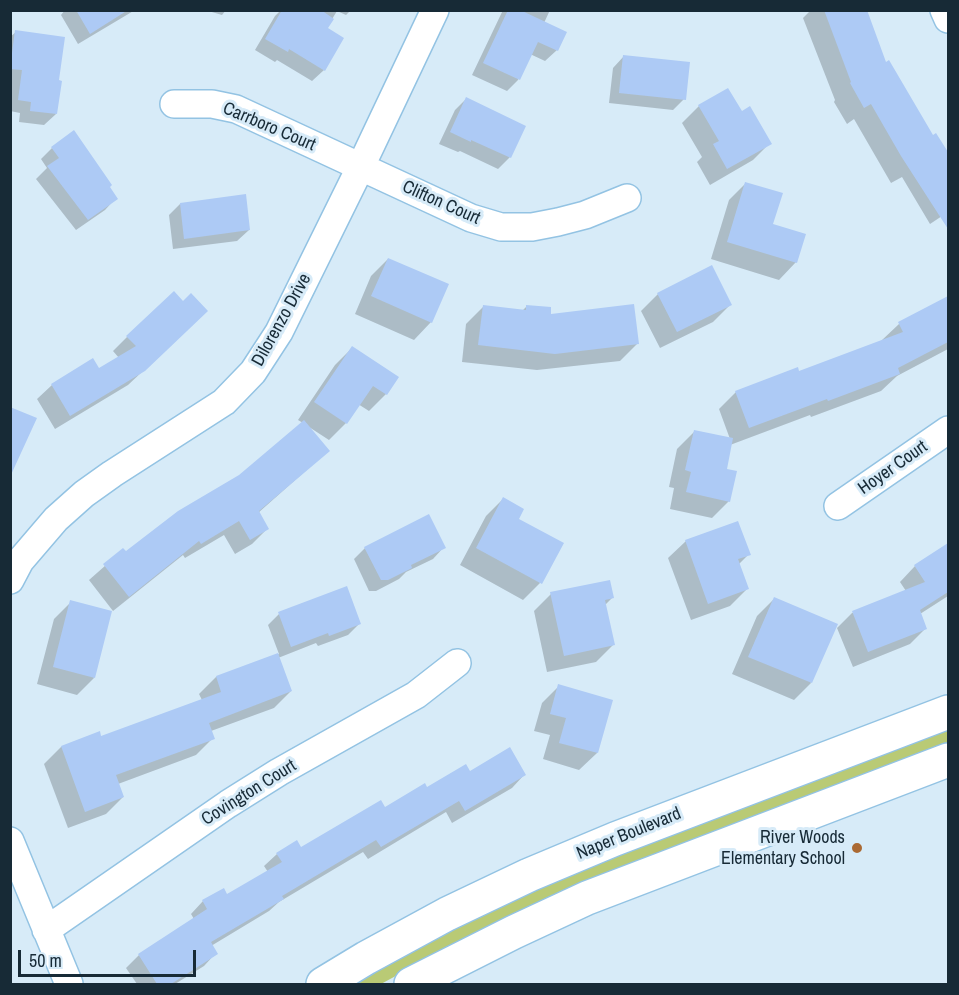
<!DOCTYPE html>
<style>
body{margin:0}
#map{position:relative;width:959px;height:995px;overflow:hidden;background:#d7ebf8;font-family:"Archivo Narrow",sans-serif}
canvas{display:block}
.frame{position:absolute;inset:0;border:12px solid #172a36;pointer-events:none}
.scale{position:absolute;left:18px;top:950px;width:178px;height:27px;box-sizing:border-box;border:3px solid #172a36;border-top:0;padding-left:8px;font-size:18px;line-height:21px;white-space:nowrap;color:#172a36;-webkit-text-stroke:4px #d7ebf8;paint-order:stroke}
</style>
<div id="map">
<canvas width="959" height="995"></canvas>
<div class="frame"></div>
<div class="scale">50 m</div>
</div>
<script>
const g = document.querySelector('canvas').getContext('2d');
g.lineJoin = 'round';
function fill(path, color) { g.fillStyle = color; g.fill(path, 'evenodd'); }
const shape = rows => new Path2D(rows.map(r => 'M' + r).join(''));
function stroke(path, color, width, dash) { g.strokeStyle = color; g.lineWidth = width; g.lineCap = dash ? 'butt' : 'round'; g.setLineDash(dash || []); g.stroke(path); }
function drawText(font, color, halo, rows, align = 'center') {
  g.font = font + ' "Archivo Narrow",sans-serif'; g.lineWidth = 6; g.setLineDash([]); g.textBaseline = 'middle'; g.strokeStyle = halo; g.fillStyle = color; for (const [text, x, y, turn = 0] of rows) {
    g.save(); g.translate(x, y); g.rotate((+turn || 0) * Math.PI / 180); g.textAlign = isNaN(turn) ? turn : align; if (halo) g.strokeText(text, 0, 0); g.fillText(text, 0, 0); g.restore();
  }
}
fill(shape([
 [948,725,948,744,533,905,480,930,381,984,346,984,536,883]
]), '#b9ca75');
fill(shape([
 [65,10,135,10,78,44,61,15],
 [205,10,226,10,222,15],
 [281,10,351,10,346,15,337,11,326,29,324,70,312,81,277,60,275,62,255,50,275,16],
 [503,10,550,10,544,23,557,50,545,61,530,54,518,80,507,91,472,75],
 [811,10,865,10,886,64,932,137,936,135,948,154,948,212,930,224,902,177,891,183,854,119,847,124,834,102,835,100,803,18],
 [16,32,56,114,44,125,19,122,20,113,10,111,10,37],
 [624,56,684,99,673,110,609,103,613,68],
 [466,99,510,157,498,169,460,151,458,152,439,144,455,110],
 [699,106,770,143,753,160,710,185,697,162,702,157,682,123],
 [52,148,108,187,116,198,105,210,76,230,36,179,47,168,41,159],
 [746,183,796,262,779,280,711,259,729,200],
 [180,204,249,230,237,241,173,249,169,215],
 [388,259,447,285,431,322,414,340,355,314,371,276],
 [658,294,730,305,713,322,660,348,641,311],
 [948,298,948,349,897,376,881,391,811,417,810,415,730,445,725,470,729,501,712,518,670,509,674,488,669,487,677,449,694,432,730,439,719,409,736,392,799,373,881,341,899,324],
 [527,306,549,316,637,344,620,361,537,370,462,362,466,324,483,307,522,311],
 [192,325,128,385,55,429,37,399,52,385,99,370,119,358,113,351,127,337],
 [352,348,397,378,386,394,369,411,358,404,346,423,329,440,309,427,328,451,258,513,267,529,252,544,235,554,224,535,185,558,183,555,113,611,89,580,123,550,126,553,240,476,303,423,298,420,335,365],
 [503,499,517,519,540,583,523,600,460,565,486,516],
 [686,541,749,554,738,565,747,589,730,606,691,620,668,558],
 [948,545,948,596,920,614,926,628,910,644,853,667,837,628,852,613,906,591,900,582,915,566],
 [444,547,433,559,406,572,399,579,376,591,369,591,354,559,365,548],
 [551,594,612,598,605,605,613,645,596,662,547,672,534,611],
 [774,599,811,683,794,700,732,674,757,616],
 [71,602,94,678,77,695,37,684,54,619],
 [279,614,359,624,348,635,318,646,316,643,278,658,291,691,274,708,211,731,213,738,196,755,118,784,123,797,106,814,68,828,44,764,61,747,99,733,100,738,202,700,199,694,216,677,279,654,268,625],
 [559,686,611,701,597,753,579,770,543,759,550,735,534,731,542,703],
 [470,773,524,775,512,788,452,823,446,812,368,859,363,852,279,902,269,911,211,946,216,953,204,966,175,984,137,984,126,968,139,955,194,919,191,914,203,901,227,896,268,872,264,866,277,854,301,849,427,789]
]), '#0003');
fill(shape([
 [76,10,128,10,90,34],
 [282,10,321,10,334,19,328,28,344,38,325,71,289,49,288,52,265,39],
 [508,10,520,10,567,32,558,51,538,42,520,80,483,63],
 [824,10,867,10,886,62,889,60,933,135,936,133,948,152,948,229,901,156,871,104,864,108,850,83,851,82],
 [15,30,65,37,59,80,62,81,57,114,30,111,31,102,18,100,22,70,10,69],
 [623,55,690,62,686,100,619,93],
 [728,88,742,111,750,106,772,144,727,169,713,144,719,141,698,105],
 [466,97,526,126,511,158,471,140,471,142,450,132],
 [74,130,112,185,110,187,118,199,88,220,47,166,59,158,51,147],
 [745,182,783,193,773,224,806,234,797,263,727,242],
 [246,194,250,230,184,239,180,203],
 [388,258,449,284,432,323,371,296],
 [712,265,732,305,677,332,657,293],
 [174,291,183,301,191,293,208,311,145,371,70,416,51,384,93,358,99,368,136,346,126,336],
 [948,296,948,342,898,368,900,374,828,401,827,399,749,428,735,391,798,367,799,371,903,332,898,322],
 [634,304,639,344,555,354,478,345,483,305,526,310,526,305,551,307,551,314],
 [352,346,399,377,387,395,373,386,347,424,314,402],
 [10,407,37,418,10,477],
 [304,420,330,451,259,511,269,529,250,540,239,521,201,544,199,541,129,597,103,564,123,548,126,551,178,511,239,475],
 [694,430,733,438,727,469,737,471,730,502,686,492,691,472,685,470],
 [503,497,524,509,519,519,564,543,542,584,476,548],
 [429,514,446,548,411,565,412,568,388,580,381,580,364,547],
 [738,521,751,555,738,559,749,589,708,604,685,540],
 [948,543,948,592,920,610,927,629,868,652,852,611,925,582,914,565],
 [610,580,614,598,605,600,615,645,564,656,550,592],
 [347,586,361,624,329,636,328,633,291,647,278,612],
 [774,597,838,624,812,683,748,657],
 [70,600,112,611,95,678,53,667],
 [278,653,292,691,209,723,215,739,116,775,124,797,85,812,61,746,100,731,101,736,221,692,216,676],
 [558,684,613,700,598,753,559,743,566,718,550,714],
 [510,747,526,775,465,811,459,801,381,847,376,840,282,896,284,899,211,942,218,954,171,984,157,984,138,954,207,909,202,900,224,888,227,894,282,862,276,853,297,840,301,847,381,800,385,807,425,783,427,787,466,764,470,771]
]), '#adcaf5');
const minor = shape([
 [944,10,948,19],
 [174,104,212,104,236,109,471,218,501,227,532,227,558,222,585,215,627,198],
 [838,506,948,430],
 [10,580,20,561,56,519,84,494,112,474,224,402,253,372,279,332,361,166,435,10],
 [10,841,69,984],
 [46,930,228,804,279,772,416,695,457,663]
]);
const secondary = shape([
 [323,984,366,958,447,914,529,875,615,839,948,712],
 [411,984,514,932,587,898,948,760]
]);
stroke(minor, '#93c3e3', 30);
stroke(secondary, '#93c3e3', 36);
stroke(minor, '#fff', 27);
stroke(secondary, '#fff', 33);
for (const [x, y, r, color] of [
 [857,848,6,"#aa6933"]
]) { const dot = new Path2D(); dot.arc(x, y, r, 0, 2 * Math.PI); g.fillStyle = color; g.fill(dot); stroke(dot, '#d7ebf8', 2); }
drawText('18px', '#172a36', '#d7ebf8', [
 ["Carrboro Court",269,127,23],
 ["Clifton Court",441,203,24],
 ["Dilorenzo Drive",282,320,-61],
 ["Hoyer Court",893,468,-35],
 ["Covington Court",249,793,-32],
 ["Naper Boulevard",629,834,-22]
]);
drawText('18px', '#172a36', '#d7ebf8', [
 ["River Woods",845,838],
 ["Elementary School",845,859]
], 'right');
</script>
